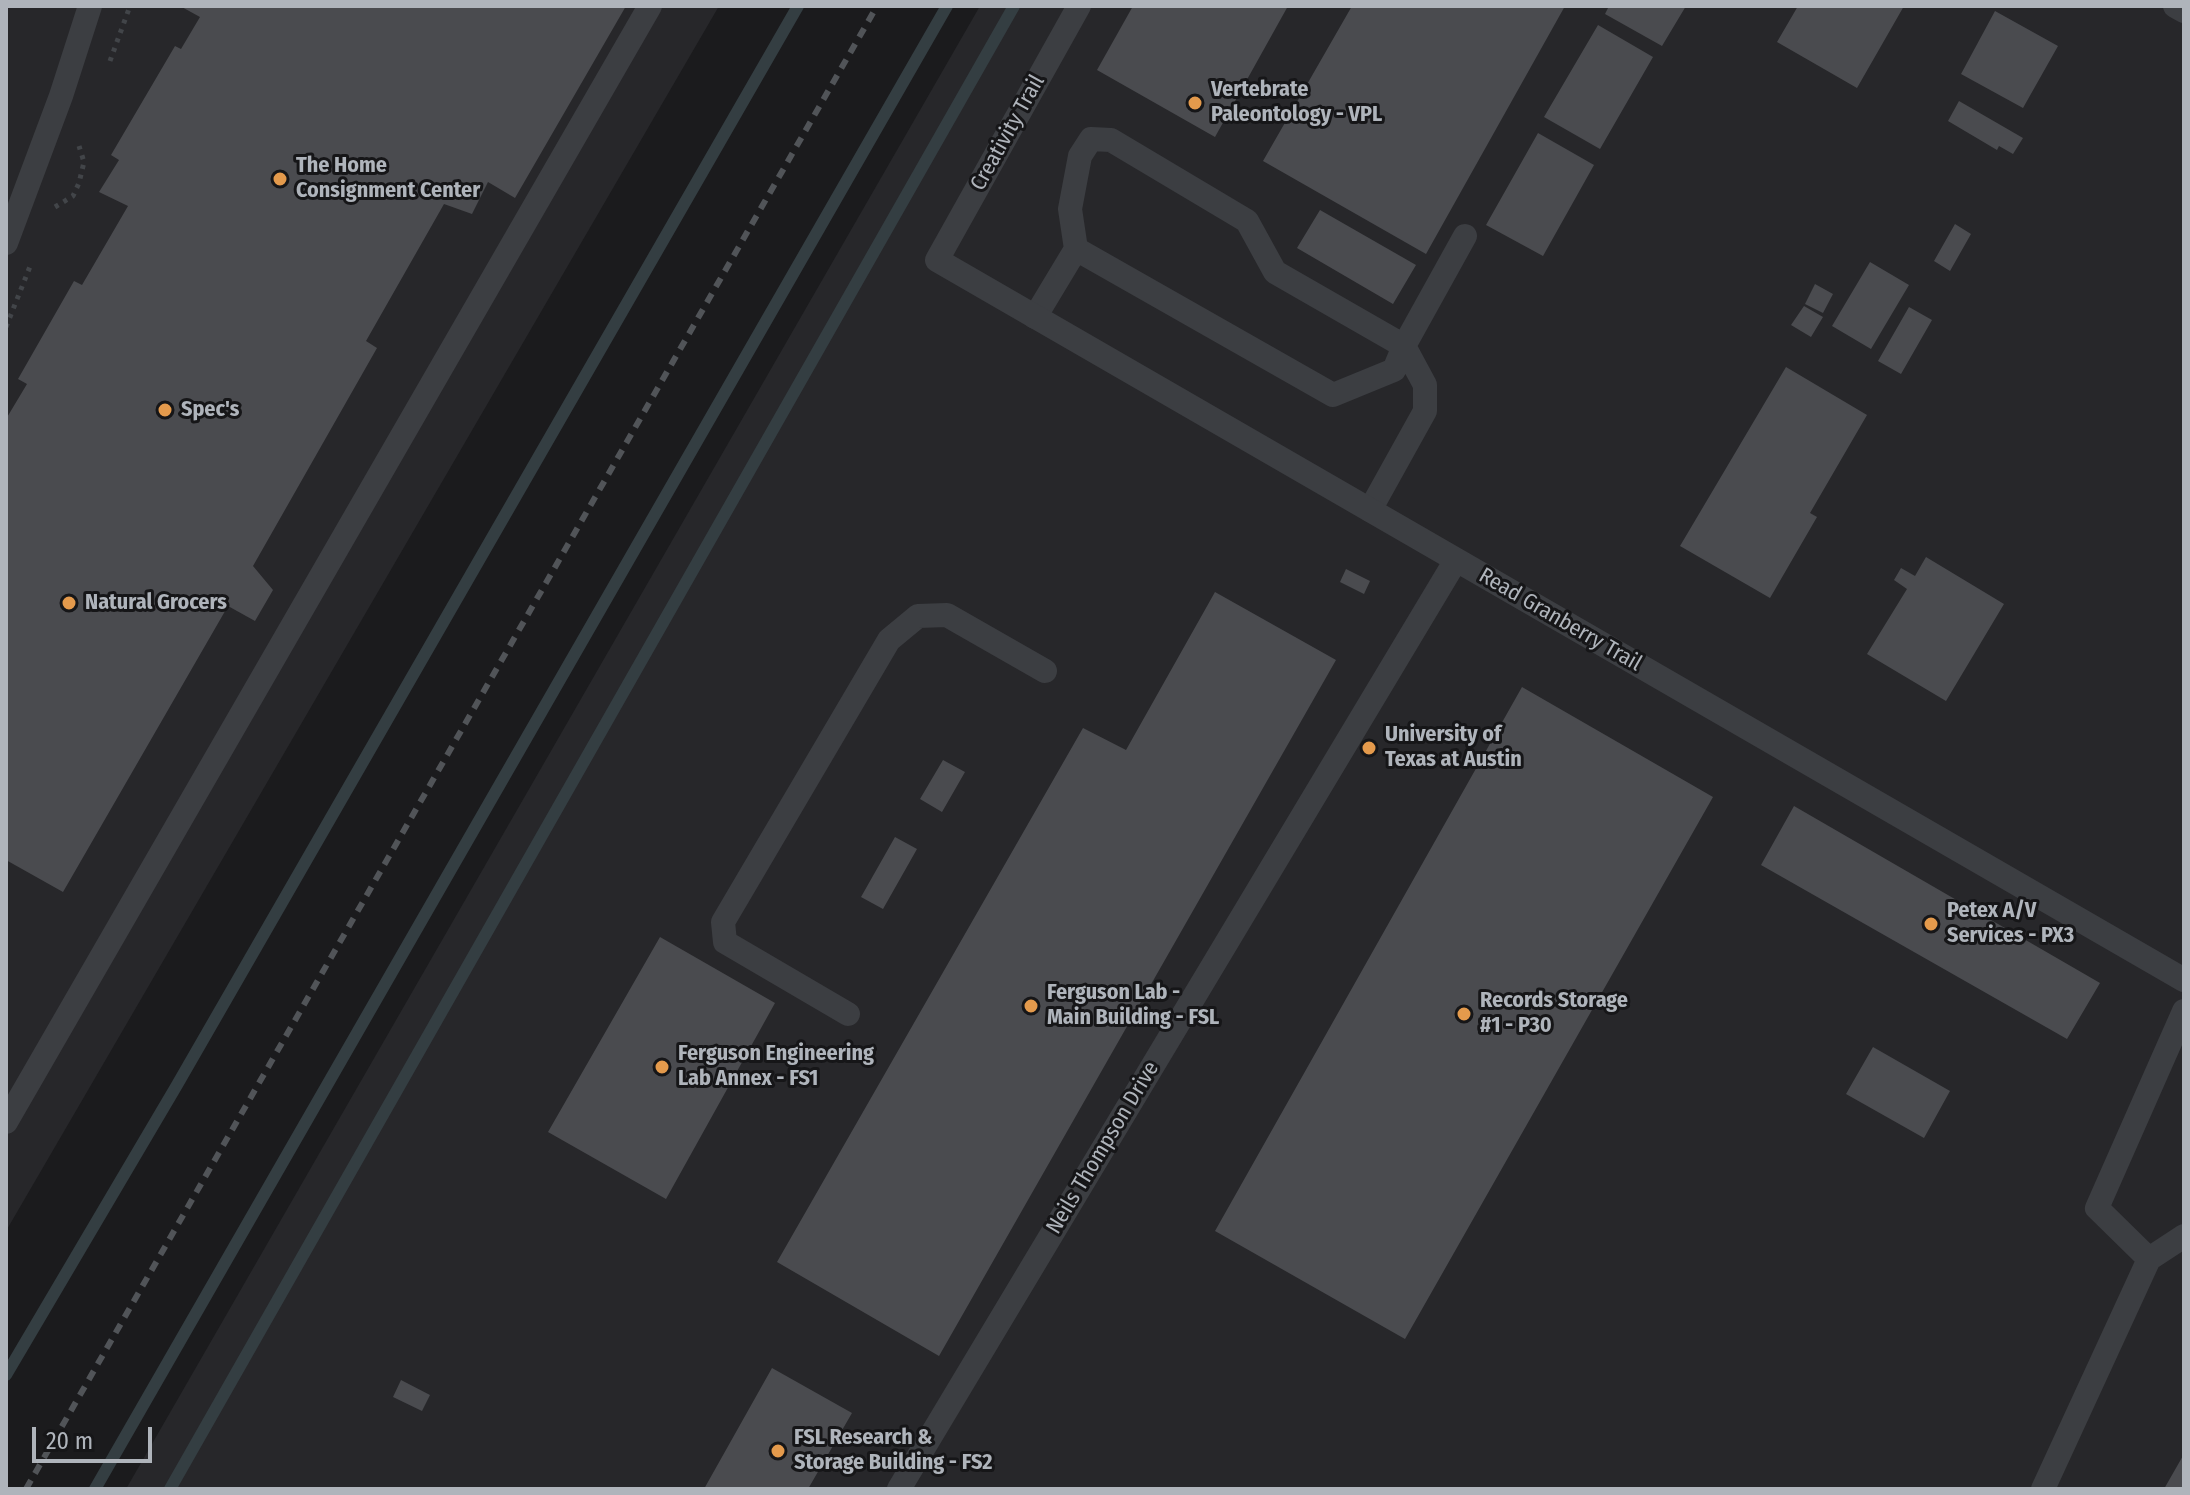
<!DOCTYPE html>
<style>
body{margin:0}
#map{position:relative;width:2190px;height:1495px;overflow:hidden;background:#1b1b1d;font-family:"Fira Sans Condensed",sans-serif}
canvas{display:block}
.frame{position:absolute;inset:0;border:8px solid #afb4bb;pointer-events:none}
.scale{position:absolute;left:32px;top:1427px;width:120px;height:36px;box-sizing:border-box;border:4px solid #afb4bb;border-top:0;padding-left:10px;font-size:24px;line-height:28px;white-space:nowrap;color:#afb4bb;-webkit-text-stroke:6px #161618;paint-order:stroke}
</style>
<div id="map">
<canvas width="2190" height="1495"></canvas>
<div class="frame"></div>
<div class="scale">20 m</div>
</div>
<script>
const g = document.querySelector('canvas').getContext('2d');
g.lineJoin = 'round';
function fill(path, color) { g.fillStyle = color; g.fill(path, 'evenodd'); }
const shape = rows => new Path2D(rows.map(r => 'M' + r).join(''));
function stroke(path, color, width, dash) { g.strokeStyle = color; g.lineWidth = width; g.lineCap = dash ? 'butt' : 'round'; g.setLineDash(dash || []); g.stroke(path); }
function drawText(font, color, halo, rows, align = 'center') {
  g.font = font + ' "Fira Sans Condensed",sans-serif'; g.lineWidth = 6; g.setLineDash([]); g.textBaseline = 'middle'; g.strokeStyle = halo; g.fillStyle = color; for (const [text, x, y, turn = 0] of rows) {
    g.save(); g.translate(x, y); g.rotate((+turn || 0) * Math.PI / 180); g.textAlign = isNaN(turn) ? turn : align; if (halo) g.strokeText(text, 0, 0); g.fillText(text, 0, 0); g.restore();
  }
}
fill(shape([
 [6,6,719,6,6,1231],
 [980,6,2184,6,2184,1489,126,1489]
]), '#27272a');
stroke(shape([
 [6,1375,177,1085,798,6],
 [95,1489,947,6],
 [170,1489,1014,6]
]), '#343e42', 12);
fill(shape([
 [180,6,626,6,515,198,488,182,472,214,444,204,366,341,377,348,253,566,273,590,255,621,228,606,63,892,6,860,6,419,27,384,18,379,74,281,82,285,128,206,99,192,119,160,111,155,175,46,181,49,200,17],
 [1133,6,1288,6,1215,137,1097,70],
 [1352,6,1565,6,1426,254,1263,161],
 [1609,6,1686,6,1662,46,1605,14],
 [1798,6,1904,6,1857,88,1777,42],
 [1995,11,2058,46,2023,108,1961,74],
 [1598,25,1653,57,1600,149,1544,117],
 [1959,101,2023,138,2013,154,1999,146,1997,150,1948,121],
 [1538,133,1594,165,1543,256,1486,225],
 [1320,210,1416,265,1393,304,1297,248],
 [1955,224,1971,234,1950,271,1934,261],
 [1870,262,1909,285,1871,349,1832,326],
 [1815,284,1833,294,1823,313,1805,304],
 [1804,306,1823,317,1811,337,1791,325],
 [1909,307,1932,320,1901,374,1878,361],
 [1786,367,1867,415,1810,513,1817,517,1770,598,1680,546],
 [1926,557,2004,604,1946,701,1867,654,1907,589,1894,580,1901,568,1915,576],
 [1346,569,1370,581,1364,594,1340,582],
 [1215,592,1336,660,939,1356,777,1262,1083,728,1126,750],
 [1522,687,1713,797,1405,1339,1215,1231],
 [943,760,965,772,942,812,920,799],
 [1794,806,2100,983,2067,1039,1761,865],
 [895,837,917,849,883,909,861,897],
 [660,937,775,1003,666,1199,548,1132],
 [1873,1047,1950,1091,1924,1138,1846,1094],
 [772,1368,852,1413,808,1489,704,1489],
 [401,1380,430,1395,422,1411,393,1397],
 [2184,1454,2184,1489,2164,1489]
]), '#4a4b4f');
stroke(shape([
 [110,61,130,6],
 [55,207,73,196,79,183,84,162,79,146],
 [6,327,31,264]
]), '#424549', 5, [4, 6]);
stroke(shape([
 [6,243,61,96,90,6],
 [1035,317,1076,249,1070,209,1080,156,1091,139,1111,140,1247,221,1275,272,1404,346,1394,370,1333,395,1076,249],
 [1370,510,1425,411,1425,385,1404,346,1465,236],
 [2184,1011,2097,1208,2149,1259,2184,1236],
 [848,1014,725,942,723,922,889,640,918,616,947,615,1045,671],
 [6,1122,650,6],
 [2043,1489,2149,1259]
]), '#3c3e42', 24);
stroke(shape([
 [1079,6,937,260,2184,980],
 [2175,6,2184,11],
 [899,1489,1456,560]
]), '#3c3e42', 24);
stroke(shape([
 [26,1489,877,6]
]), '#515458', 6, [10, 8]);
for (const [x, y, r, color] of [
 [1195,103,8,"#e49a4c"],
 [280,179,8,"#e49a4c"],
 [165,410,8,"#e49a4c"],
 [69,603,8,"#e49a4c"],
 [1369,748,8,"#e49a4c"],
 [1931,924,8,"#e49a4c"],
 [1031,1006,8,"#e49a4c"],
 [1464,1014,8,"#e49a4c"],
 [662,1067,8,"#e49a4c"],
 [778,1451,8,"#e49a4c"]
]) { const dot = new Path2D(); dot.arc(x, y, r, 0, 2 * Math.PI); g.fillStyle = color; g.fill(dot); stroke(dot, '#161618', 3); }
drawText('bold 22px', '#afb4bb', '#161618', [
 ["Vertebrate",1211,90],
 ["Paleontology - VPL",1211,115],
 ["The Home",296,166],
 ["Consignment Center",296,191],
 ["Spec's",181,410],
 ["Natural Grocers",85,603],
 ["University of",1385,735],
 ["Texas at Austin",1385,760],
 ["Petex A/V",1947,911],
 ["Services - PX3",1947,936],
 ["Ferguson Lab -",1047,993],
 ["Main Building - FSL",1047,1018],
 ["Records Storage",1480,1001],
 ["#1 - P30",1480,1026],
 ["Ferguson Engineering",678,1054],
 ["Lab Annex - FS1",678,1079],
 ["FSL Research &",794,1438],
 ["Storage Building - FS2",794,1463]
], 'left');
drawText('22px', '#afb4bb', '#161618', [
 ["Creativity Trail",1008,133,-61],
 ["Read Granberry Trail",1560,620,30],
 ["Neils Thompson Drive",1103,1148,-59]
]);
</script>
